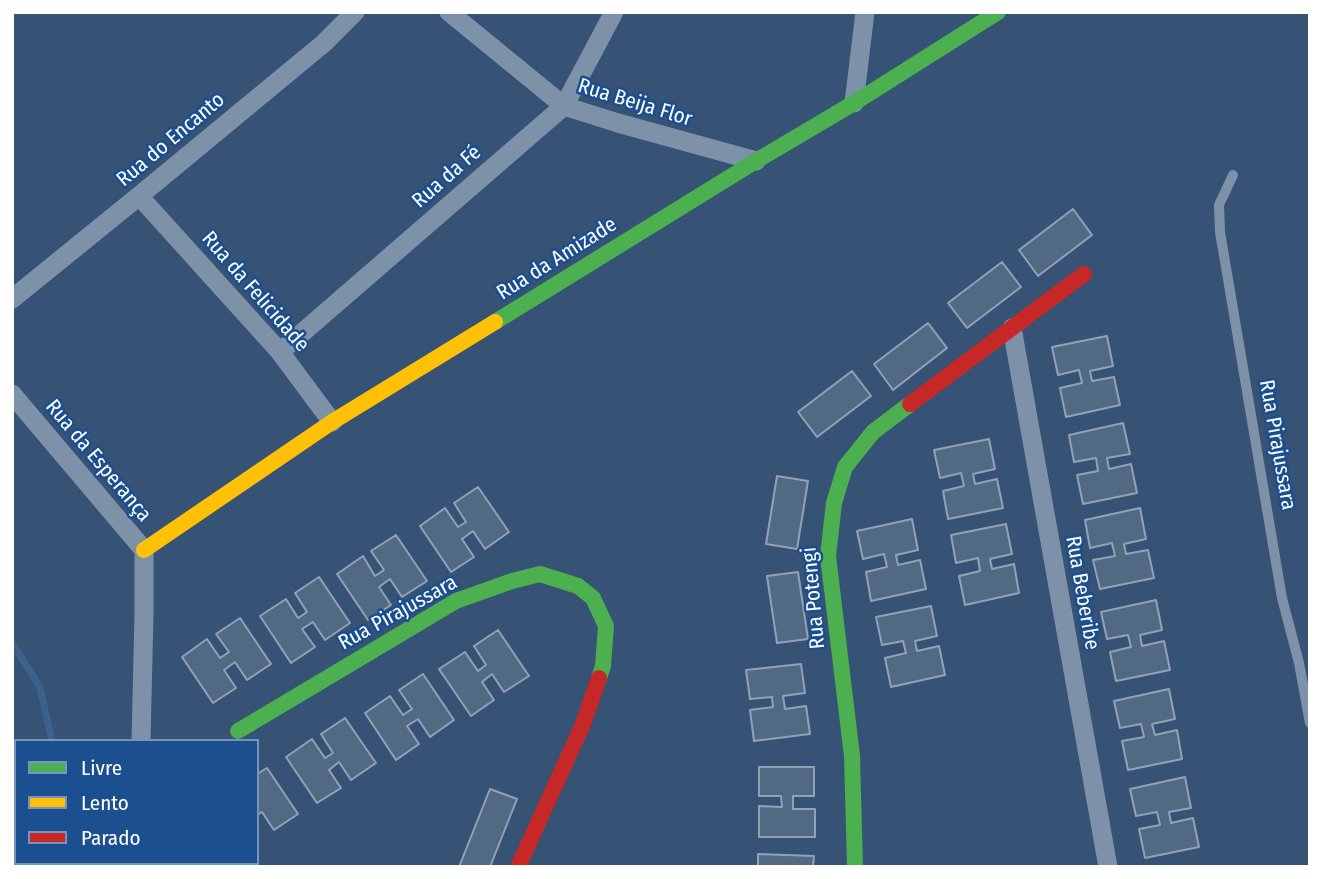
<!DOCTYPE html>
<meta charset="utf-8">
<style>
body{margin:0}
#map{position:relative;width:1322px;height:879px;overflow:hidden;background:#365274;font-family:"Fira Sans Condensed",sans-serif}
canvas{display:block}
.frame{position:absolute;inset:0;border:14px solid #fff;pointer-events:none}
.legend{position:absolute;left:14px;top:739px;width:245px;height:126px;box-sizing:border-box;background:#1b4f8f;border:2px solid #7695bc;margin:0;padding:9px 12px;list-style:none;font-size:21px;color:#fff}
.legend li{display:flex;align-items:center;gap:14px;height:35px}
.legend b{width:35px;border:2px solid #7695bc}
</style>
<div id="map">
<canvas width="1322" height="879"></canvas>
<div class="frame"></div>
<ul class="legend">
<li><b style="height:9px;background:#4caf50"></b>Livre</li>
<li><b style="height:9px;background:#ffc107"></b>Lento</li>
<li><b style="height:9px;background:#c62828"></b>Parado</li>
</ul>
</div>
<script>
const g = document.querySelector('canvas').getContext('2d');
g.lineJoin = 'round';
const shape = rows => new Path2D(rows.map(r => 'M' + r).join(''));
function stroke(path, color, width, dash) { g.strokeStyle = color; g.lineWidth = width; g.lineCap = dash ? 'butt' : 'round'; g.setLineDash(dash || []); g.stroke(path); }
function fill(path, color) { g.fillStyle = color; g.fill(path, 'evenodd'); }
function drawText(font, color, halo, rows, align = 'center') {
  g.font = font + ' "Fira Sans Condensed",sans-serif'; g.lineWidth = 5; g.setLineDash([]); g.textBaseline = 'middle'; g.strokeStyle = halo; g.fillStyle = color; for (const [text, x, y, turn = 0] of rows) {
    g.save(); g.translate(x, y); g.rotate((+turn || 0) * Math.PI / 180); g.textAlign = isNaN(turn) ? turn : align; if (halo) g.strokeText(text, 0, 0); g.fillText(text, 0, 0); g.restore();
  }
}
stroke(shape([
 [12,643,40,687,52,741],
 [87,863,88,867]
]), '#3b618d', 7);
const building = shape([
 [1073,209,1092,235,1038,276,1019,250,1073,209],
 [1002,262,1021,287,967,328,948,303,1002,262],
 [928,323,947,348,893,390,874,364,928,323],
 [1107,336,1113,366,1090,371,1092,381,1114,377,1120,405,1066,417,1060,388,1082,383,1079,370,1058,375,1052,347,1107,336],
 [852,371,871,396,817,437,798,412,852,371],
 [1123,423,1130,454,1107,458,1109,469,1131,464,1137,493,1083,504,1077,475,1098,471,1096,458,1074,462,1069,435,1123,423],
 [989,439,995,469,973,474,975,484,997,479,1003,508,948,519,943,491,964,486,961,473,940,478,934,450,989,439],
 [777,476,808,481,797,549,766,544,777,476],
 [478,487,509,532,485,549,473,531,462,539,474,557,451,572,420,526,445,508,458,527,466,522,454,503,478,487],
 [1140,508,1146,539,1124,544,1126,554,1148,550,1154,578,1100,589,1093,560,1115,556,1112,543,1090,548,1085,520,1140,508],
 [912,519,918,550,896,555,898,565,920,560,926,589,871,601,866,572,887,567,884,554,863,559,857,531,912,519],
 [1006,524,1012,554,990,559,992,569,1014,564,1019,593,965,605,959,576,980,571,978,558,956,563,951,535,1006,524],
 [396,535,427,581,402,597,390,579,379,587,391,605,368,620,337,574,363,556,375,576,384,570,371,551,396,535],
 [798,572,808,639,777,643,767,576,798,572],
 [319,577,350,623,325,640,313,622,302,629,315,647,291,663,260,616,286,599,298,618,307,612,295,593,319,577],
 [1156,600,1162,630,1140,635,1142,646,1164,641,1170,670,1116,681,1110,652,1131,647,1128,635,1107,639,1101,612,1156,600],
 [931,606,937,636,915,641,917,651,939,646,945,675,891,687,885,658,906,653,903,641,882,645,876,617,931,606],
 [240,618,271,664,247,680,235,662,224,670,236,688,213,703,182,657,207,639,220,658,229,652,216,634,240,618],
 [498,630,529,676,504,692,492,674,482,682,494,700,471,716,439,669,465,652,478,671,486,665,474,646,498,630],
 [801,664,805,693,783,696,785,709,806,706,810,734,754,741,750,710,773,707,772,697,750,699,746,670,801,664],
 [423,674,454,720,430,737,418,719,407,726,419,744,396,760,365,713,390,696,403,715,412,709,399,690,423,674],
 [1169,689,1175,719,1152,724,1155,735,1177,730,1182,759,1128,770,1122,741,1144,737,1141,724,1120,728,1114,701,1169,689],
 [345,718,376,763,351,780,339,762,329,770,341,788,317,803,286,757,312,739,325,758,333,753,321,734,345,718],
 [759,767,814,767,814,796,793,796,793,809,815,809,815,837,759,837,759,806,782,807,781,796,759,796,759,767],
 [267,768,298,814,274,830,262,812,257,815,257,774,267,768],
 [1185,777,1191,808,1169,812,1171,823,1193,818,1199,847,1145,858,1139,829,1160,825,1157,812,1136,816,1130,789,1185,777],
 [490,789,517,799,490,867,459,867,490,789],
 [758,854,814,856,813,867,758,867,758,854]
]);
fill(building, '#526984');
stroke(building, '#92a2b6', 2);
stroke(shape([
 [1233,175,1219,205,1220,232,1282,598,1299,663,1310,723]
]), '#7d92a8', 10);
stroke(shape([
 [449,12,564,106,618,123,756,161],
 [854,103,865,12],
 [139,196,280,352,332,422],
 [12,299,139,196,324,43,355,12],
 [1012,328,1108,867],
 [280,352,564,106,614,12],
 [12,394,144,550,144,614,141,741],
 [148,863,148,867],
 [34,867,41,863]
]), '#7d92a8', 19);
stroke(shape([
 [495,322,756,161,854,103,998,12],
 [238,731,456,601,512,581,540,574,578,586,593,598,606,626,603,666,599,678],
 [855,867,852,756,828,556,834,503,845,467,873,432,910,404]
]), '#4caf50', 16);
stroke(shape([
 [144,550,332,422,495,322]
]), '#ffc107', 16);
stroke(shape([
 [910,404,1084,274],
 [518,867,583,724,599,678]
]), '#c62828', 16);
drawText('21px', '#fff', '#1b4f8f', [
 ["Rua Beija Flor",635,103,17],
 ["Rua do Encanto",171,140,-40],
 ["Rua da Fé",447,177,-41],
 ["Rua da Amizade",557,259,-32],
 ["Rua da Felicidade",255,292,49],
 ["Rua Pirajussara",1277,445,80],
 ["Rua da Esperança",98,461,50],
 ["Rua Beberibe",1082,593,80],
 ["Rua Potengi",814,598,-95],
 ["Rua Pirajussara",398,613,-29]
]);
</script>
